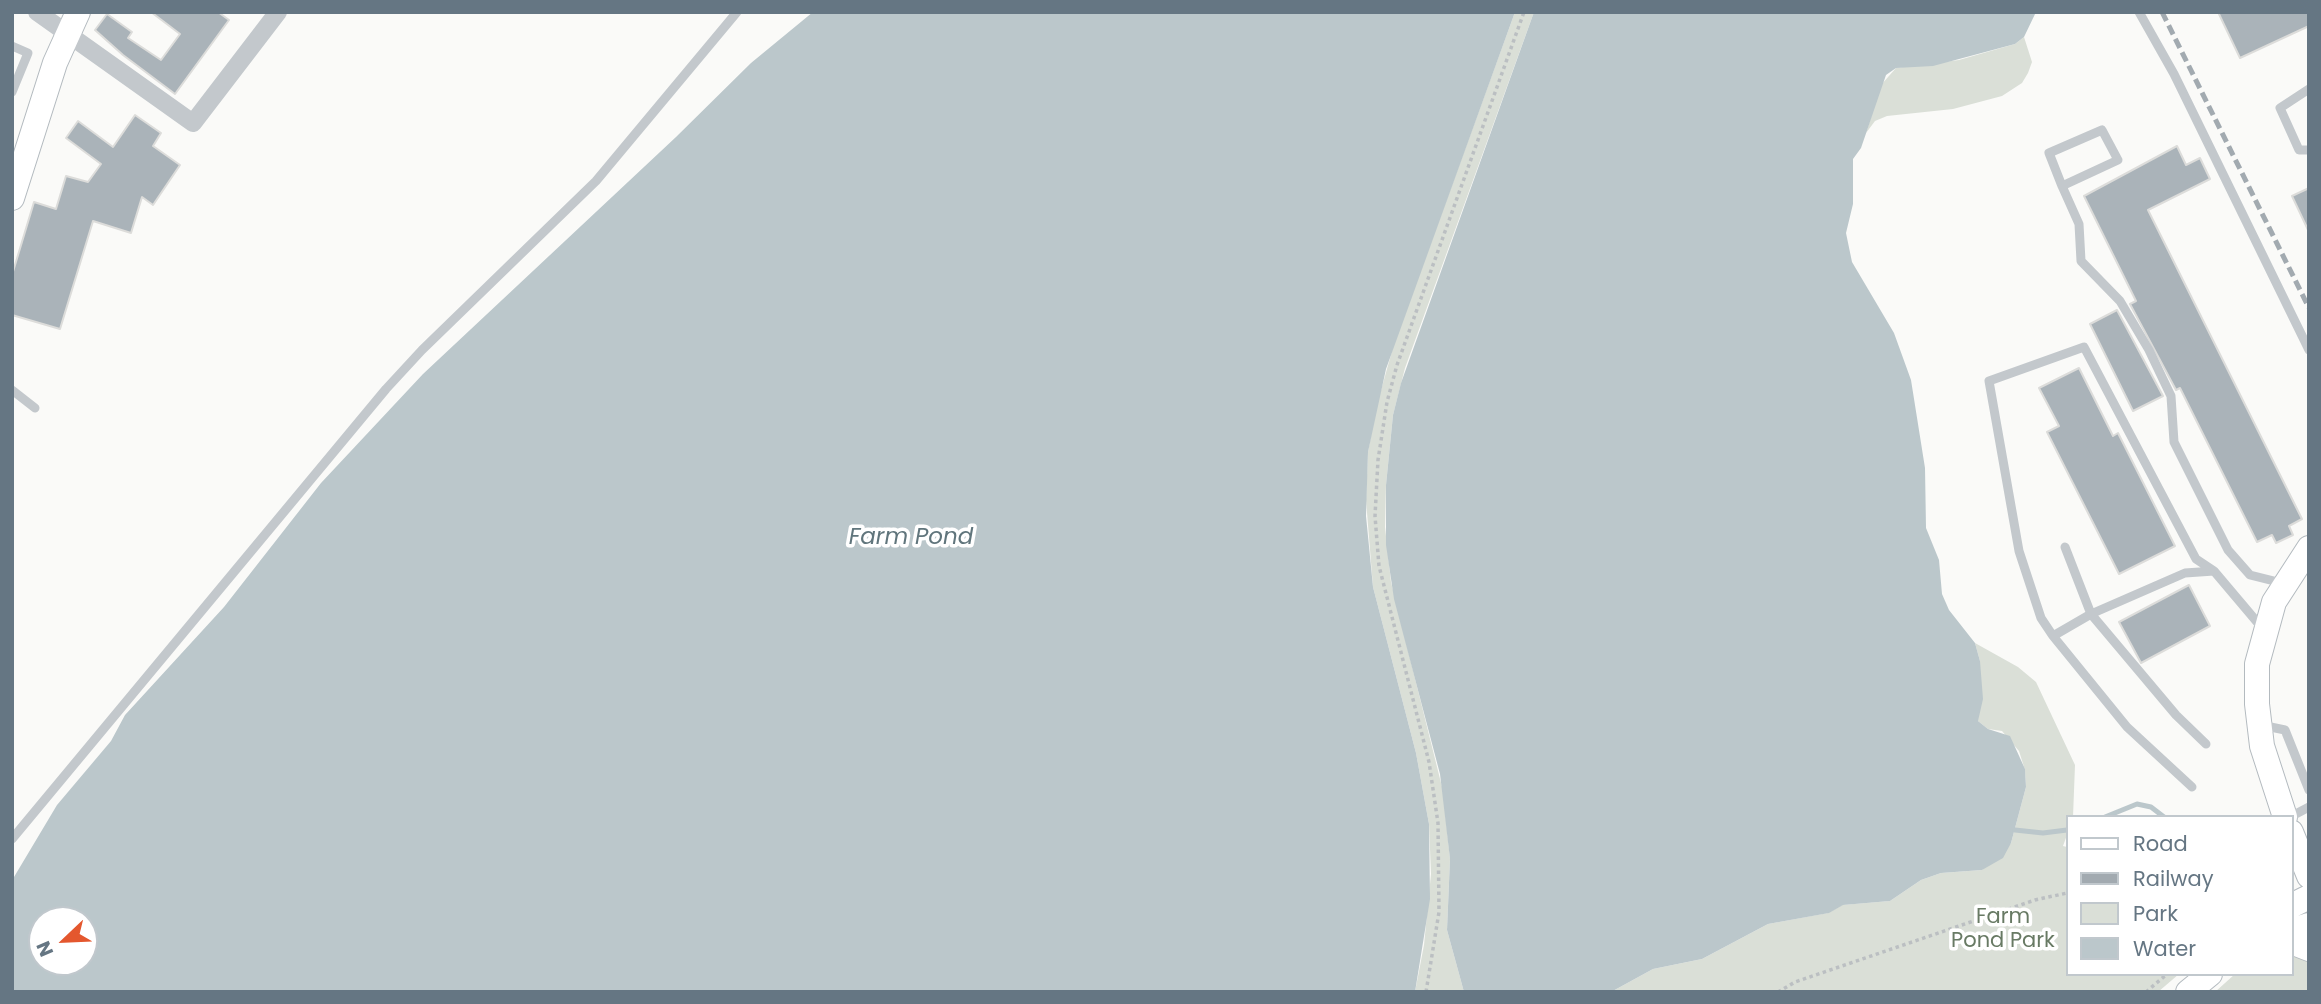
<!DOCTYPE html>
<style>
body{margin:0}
#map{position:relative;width:2321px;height:1004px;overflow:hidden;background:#fafaf8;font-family:Poppins,sans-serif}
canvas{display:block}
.frame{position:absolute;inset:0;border:14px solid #657683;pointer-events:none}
.legend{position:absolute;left:2066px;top:815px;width:228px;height:161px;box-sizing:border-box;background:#fff;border:2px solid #c1c8cd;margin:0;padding:9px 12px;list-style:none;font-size:21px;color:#657683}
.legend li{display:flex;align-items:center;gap:14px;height:35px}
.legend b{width:35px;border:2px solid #c1c8cd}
.north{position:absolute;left:28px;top:906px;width:70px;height:70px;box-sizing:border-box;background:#fff;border:2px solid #c1c8cd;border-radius:50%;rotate:247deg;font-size:19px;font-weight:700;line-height:28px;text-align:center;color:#657683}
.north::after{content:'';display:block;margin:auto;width:24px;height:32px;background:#e4572e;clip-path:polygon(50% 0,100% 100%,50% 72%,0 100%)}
</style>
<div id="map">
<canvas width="2321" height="1004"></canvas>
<div class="frame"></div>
<ul class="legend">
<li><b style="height:9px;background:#fff"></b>Road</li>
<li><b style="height:9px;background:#a2aab0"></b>Railway</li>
<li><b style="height:19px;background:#dadfd7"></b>Park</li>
<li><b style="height:19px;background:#bbc7cb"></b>Water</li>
</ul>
<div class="north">N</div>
</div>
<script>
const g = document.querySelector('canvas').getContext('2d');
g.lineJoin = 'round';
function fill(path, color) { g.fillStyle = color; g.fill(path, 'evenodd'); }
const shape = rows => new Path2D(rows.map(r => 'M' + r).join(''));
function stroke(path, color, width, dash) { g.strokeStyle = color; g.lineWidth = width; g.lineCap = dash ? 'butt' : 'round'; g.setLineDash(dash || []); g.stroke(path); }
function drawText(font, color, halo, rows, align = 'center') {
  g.font = font + ' Poppins,sans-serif'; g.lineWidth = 7; g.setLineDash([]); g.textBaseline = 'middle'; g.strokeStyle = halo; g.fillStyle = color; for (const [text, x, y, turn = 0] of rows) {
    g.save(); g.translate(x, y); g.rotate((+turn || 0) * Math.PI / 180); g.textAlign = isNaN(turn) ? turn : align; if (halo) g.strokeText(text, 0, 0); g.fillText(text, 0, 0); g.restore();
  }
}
fill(shape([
 [1515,12,1534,12,1405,368,1393,415,1386,485,1385,527,1391,582,1443,791,1450,859,1447,930,1464,992,1415,992,1424,945,1431,874,1429,824,1416,753,1373,587,1366,500,1368,452,1376,408,1394,344],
 [2024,37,2032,62,2028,73,2022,83,2002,96,1953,109,1887,116,1875,121,1866,133,1881,85,1896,68,1959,60,2015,44],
 [1975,643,2018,667,2036,682,2075,765,2073,817,2067,817,2067,835,2063,846,2067,847,2067,974,2179,974,2158,992,1611,992,1653,969,1702,959,1768,924,1828,913,1842,905,1890,901,1921,880,1941,873,1982,870,2011,843,2026,787,2025,770,2019,751,2002,731,1988,729,1978,721,1980,661],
 [2291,953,2309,960,2309,992,2215,992,2235,974,2291,974]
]), '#dadfd7');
fill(shape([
 [813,12,1515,12,1386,369,1368,452,1366,516,1373,587,1416,753,1429,824,1430,899,1415,992,12,992,14,877,57,805,111,741,125,715,224,607,321,483,423,374,676,137,751,63],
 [42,920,84,920,84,962,42,962],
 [1534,12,2036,12,2024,37,2015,44,1933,66,1896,68,1886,75,1861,148,1853,159,1853,204,1846,233,1852,262,1894,333,1911,380,1925,468,1926,528,1939,560,1942,594,1949,610,1975,643,1980,661,1983,699,1978,721,1988,729,2010,736,2025,769,2026,787,2011,843,2003,858,1982,870,1941,873,1921,880,1890,901,1843,905,1829,913,1768,924,1702,959,1653,969,1611,992,1464,992,1447,930,1450,859,1440,774,1394,599,1386,545,1386,485,1393,415,1401,383]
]), '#bbc7cb');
stroke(shape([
 [2105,817,2137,804,2151,807,2164,817],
 [2015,830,2043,833,2067,830]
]), '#bbc7cb', 5);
const building = shape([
 [151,12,218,12,229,20,175,94,123,55,95,30,107,14,132,32,128,38,161,60,180,34,151,12],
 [2218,12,2309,12,2309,26,2240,58,2218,12],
 [135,115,161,133,153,146,180,165,153,205,142,197,131,233,93,221,60,329,12,315,12,275,34,202,56,209,66,176,88,182,101,164,66,138,78,121,113,147,135,115],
 [2177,146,2186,165,2200,158,2210,179,2148,210,2302,519,2289,526,2293,535,2276,543,2272,535,2257,542,2180,388,2176,390,2130,304,2136,301,2084,196,2177,146],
 [2309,188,2309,232,2292,196,2309,188],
 [2117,310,2163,396,2133,411,2090,324,2117,310],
 [2079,368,2113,436,2118,433,2175,546,2119,574,2047,432,2059,426,2039,388,2079,368],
 [2189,585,2210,626,2141,663,2119,622,2189,585]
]);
fill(building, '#aab3b9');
stroke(building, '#dcdcda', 2);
const secondary = shape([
 [12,198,55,63,78,12],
 [2285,817,2262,746,2257,704,2257,664,2274,602,2309,548],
 [2291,832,2309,876],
 [2291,906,2309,897],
 [2291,931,2309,925],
 [2291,942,2309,949],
 [2188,992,2210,974]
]);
stroke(secondary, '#b3babf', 26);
stroke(shape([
 [1426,992,1439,912,1438,823,1429,762,1379,566,1375,516,1378,460,1387,402,1397,365,1524,12],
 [1778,992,1795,982,2035,900,2067,893],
 [2146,992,2167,974]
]), '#bbbfc2', 3.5, [3.5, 3.5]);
stroke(shape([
 [2139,12,2174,74,2309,350],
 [12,46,28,53,12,92],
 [2309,89,2280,108,2299,150,2309,150],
 [2062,186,2118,160,2102,130,2049,153,2062,186,2079,224,2081,261,2120,301,2149,350,2171,396,2174,442,2228,550,2250,575,2282,583],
 [12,390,35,408],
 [2065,547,2091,614,2053,636,2127,727,2192,787],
 [2053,636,2041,618,2019,551,1989,381,2084,347,2196,559,2214,571],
 [2261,725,2285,730,2309,790],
 [2206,744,2176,715,2091,614,2185,573,2214,571,2263,629],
 [2290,817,2309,807],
 [12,839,386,389,422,350,596,181,737,12]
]), '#c3c8cc', 9);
stroke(shape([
 [37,12,193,123,278,12]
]), '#c3c8cc', 18);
stroke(secondary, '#fff', 24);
stroke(shape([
 [2162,12,2309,308]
]), '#a2aab0', 5, [10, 5]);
drawText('21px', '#687a64', '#fff', [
 ["Farm",2003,918],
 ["Pond Park",2003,942]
]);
drawText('italic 23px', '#60757c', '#fff', [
 ["Farm Pond",911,538]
]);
</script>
